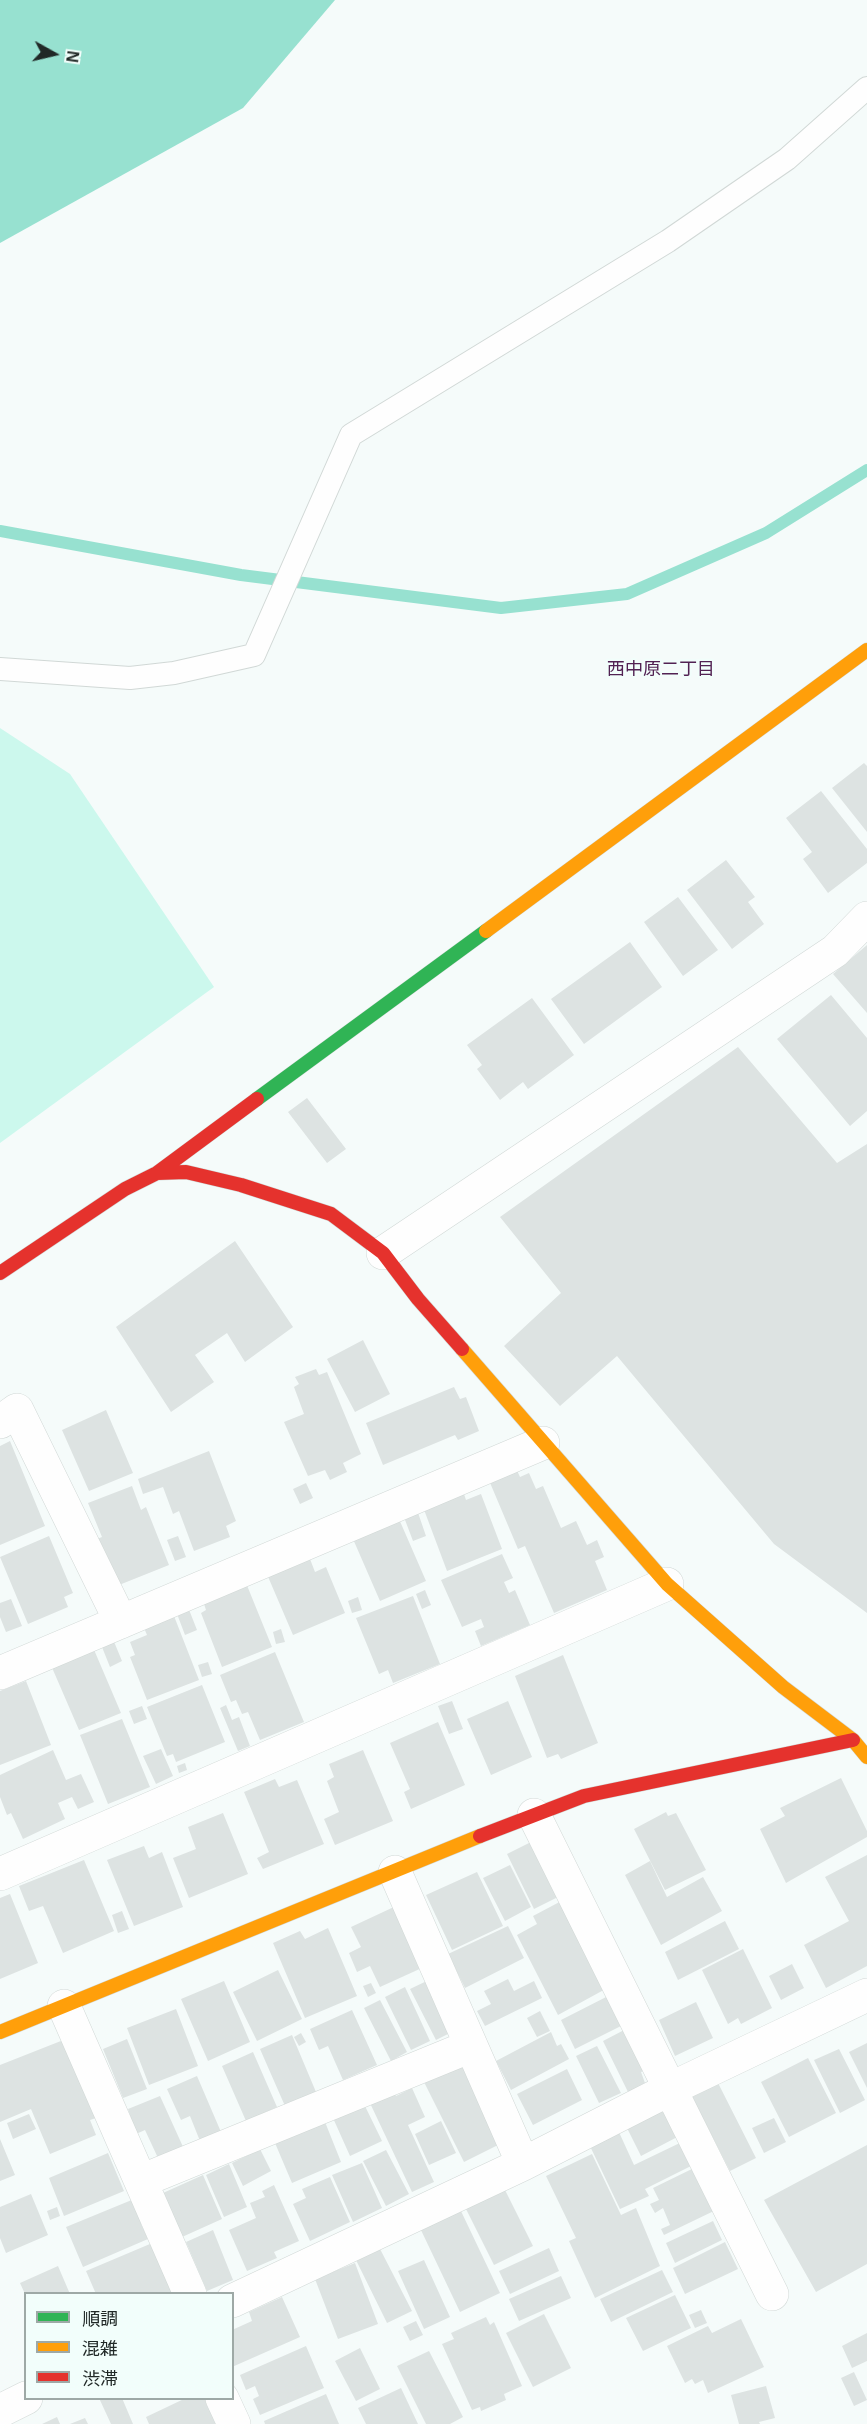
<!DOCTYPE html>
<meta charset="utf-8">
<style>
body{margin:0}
#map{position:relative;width:867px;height:2424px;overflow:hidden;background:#f5fbfa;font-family:Helvetica,"Noto Sans JP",sans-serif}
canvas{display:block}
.legend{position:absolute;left:24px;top:2292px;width:210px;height:108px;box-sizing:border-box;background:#f2fefb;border:2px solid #9ea9a6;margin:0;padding:8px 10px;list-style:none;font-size:18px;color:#212927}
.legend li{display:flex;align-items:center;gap:12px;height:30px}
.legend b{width:30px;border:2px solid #9ea9a6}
.north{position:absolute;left:24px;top:24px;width:60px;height:60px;-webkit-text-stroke:4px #f2fefb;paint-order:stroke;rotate:98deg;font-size:16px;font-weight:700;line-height:24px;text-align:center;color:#212927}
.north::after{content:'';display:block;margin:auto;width:21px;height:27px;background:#212927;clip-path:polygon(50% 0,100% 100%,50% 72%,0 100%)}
</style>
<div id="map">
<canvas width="867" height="2424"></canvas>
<ul class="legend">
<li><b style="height:8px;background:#30b455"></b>順調</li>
<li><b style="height:8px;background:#ff9f0a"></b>混雑</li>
<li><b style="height:8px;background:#e5322d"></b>渋滞</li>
</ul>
<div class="north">N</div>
</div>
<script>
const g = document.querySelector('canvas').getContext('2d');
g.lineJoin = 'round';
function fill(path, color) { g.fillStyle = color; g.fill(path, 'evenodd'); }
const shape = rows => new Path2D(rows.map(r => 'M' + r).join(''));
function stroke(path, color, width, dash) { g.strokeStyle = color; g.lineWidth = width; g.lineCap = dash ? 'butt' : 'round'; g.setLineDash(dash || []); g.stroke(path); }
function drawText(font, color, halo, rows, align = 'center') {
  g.font = font + ' Helvetica,"Noto Sans JP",sans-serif'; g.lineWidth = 4.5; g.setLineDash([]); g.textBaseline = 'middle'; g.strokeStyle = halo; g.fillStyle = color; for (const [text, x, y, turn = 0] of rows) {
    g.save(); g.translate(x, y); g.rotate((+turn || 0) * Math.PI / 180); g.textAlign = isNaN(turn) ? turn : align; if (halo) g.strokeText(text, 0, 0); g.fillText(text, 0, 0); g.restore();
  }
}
fill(shape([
 [0,728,70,774,214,987,0,1143]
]), '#ccf8ed');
fill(shape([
 [0,0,335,0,243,108,0,243]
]), '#97e1d0');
stroke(shape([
 [0,531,241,575,501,608,627,594,766,533,867,470]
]), '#97e1d0', 12);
fill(shape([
 [864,763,867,766,867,832,832,788],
 [821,791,867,849,867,863,828,893,803,859,812,852,786,818],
 [726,860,755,897,748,902,764,924,732,949,687,890],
 [678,897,718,950,683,976,644,922],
 [630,942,662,987,584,1044,551,999],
 [867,945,867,1013,833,974],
 [831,995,867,1038,867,1111,850,1126,777,1039],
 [532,998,574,1055,528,1089,523,1082,500,1100,477,1069,482,1065,467,1045],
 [738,1047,837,1163,867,1144,867,1613,774,1544,617,1356,560,1406,504,1346,561,1293,500,1217],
 [307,1098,346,1149,327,1163,288,1112],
 [235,1241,293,1327,245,1362,227,1333,195,1355,214,1382,171,1412,116,1327],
 [363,1340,390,1394,355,1412,327,1359],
 [316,1369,319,1375,327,1372,361,1454,343,1463,347,1472,330,1480,325,1470,308,1476,284,1422,304,1414,294,1387,299,1384,295,1377],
 [454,1387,460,1399,466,1397,479,1431,458,1440,455,1435,383,1465,366,1423],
 [106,1410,133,1473,89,1491,62,1430],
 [10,1441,45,1526,0,1545,0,1446],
 [209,1451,236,1521,226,1526,230,1537,194,1551,179,1511,173,1514,163,1487,143,1494,138,1479],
 [515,1466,520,1477,529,1473,536,1489,543,1486,561,1528,576,1521,587,1545,597,1540,604,1557,595,1561,607,1590,554,1613,525,1546,518,1549,488,1478],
 [306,1483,313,1498,300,1504,293,1489],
 [132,1486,141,1510,146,1507,169,1565,119,1585,89,1542,102,1537,88,1503],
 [463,1491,466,1500,481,1494,502,1549,447,1571,423,1507],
 [416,1507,426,1536,413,1541,402,1512],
 [399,1519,426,1581,380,1601,353,1539],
 [49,1536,73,1593,64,1597,68,1607,28,1624,0,1557],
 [178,1536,186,1557,175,1561,167,1540],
 [502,1554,513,1578,504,1582,509,1593,515,1590,530,1625,481,1646,475,1631,484,1627,481,1619,462,1627,441,1580],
 [310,1559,315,1572,326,1567,345,1613,293,1635,266,1572],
 [244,1578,272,1647,222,1667,201,1613,206,1610,201,1595],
 [425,1590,431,1605,422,1609,416,1594],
 [413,1596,440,1664,393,1683,388,1670,379,1674,356,1618],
 [358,1597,362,1610,352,1613,348,1601],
 [11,1599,22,1626,6,1632,0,1617,0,1603],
 [186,1602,197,1630,185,1635,174,1606],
 [174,1616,199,1680,147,1700,130,1657,135,1655,130,1642,147,1635,144,1628],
 [281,1629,285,1642,276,1644,273,1632],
 [110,1632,122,1661,110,1667,98,1637],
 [92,1645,121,1713,79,1730,50,1663],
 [275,1652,304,1722,260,1740,248,1712,242,1714,236,1700,231,1702,220,1675],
 [563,1655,598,1743,561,1759,558,1754,547,1758,515,1676],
 [208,1662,212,1674,202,1677,198,1665],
 [26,1681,51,1745,0,1765,0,1691],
 [202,1685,225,1742,176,1762,173,1754,167,1756,147,1707],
 [452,1701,463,1729,449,1734,438,1706],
 [508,1701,532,1757,491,1775,467,1719],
 [226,1705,232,1720,239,1717,250,1746,238,1751,220,1708],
 [142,1706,147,1719,134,1724,129,1711],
 [122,1719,150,1787,108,1804,80,1735],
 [438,1722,465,1785,411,1809,404,1792,410,1789,390,1743],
 [161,1749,173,1776,156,1784,143,1756],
 [53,1750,66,1780,81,1774,94,1802,78,1809,72,1797,58,1803,65,1819,23,1839,11,1813,7,1815,0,1797,0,1775],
 [363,1750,393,1821,335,1845,324,1819,339,1812,327,1781,334,1777,329,1764],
 [185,1763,187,1770,179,1773,177,1766],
 [841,1778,867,1831,867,1837,786,1883,760,1829,785,1816,780,1808],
 [275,1779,279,1787,297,1780,324,1844,263,1869,257,1858,269,1852,244,1792],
 [666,1812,668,1816,676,1813,706,1870,665,1890,634,1829],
 [223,1813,248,1874,189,1898,173,1858,196,1849,188,1827],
 [539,1838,566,1893,534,1909,507,1854],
 [144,1846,149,1858,162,1852,183,1907,134,1926,107,1860],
 [867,1855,867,1966,826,1988,804,1945,849,1921,825,1877],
 [84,1860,114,1931,63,1953,43,1906,29,1911,19,1886],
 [650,1861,667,1897,703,1877,722,1911,661,1945,625,1875],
 [510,1865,531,1907,505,1921,483,1878],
 [477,1872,503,1926,452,1950,426,1895],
 [10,1894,38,1963,0,1979,0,1898],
 [567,1898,611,1986,558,2015,517,1935,537,1924,533,1916],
 [396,1906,424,1967,380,1987,370,1966,357,1972,349,1953,361,1947,351,1927],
 [122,1911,129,1929,118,1933,112,1915],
 [725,1921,739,1949,678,1980,665,1952],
 [508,1926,524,1958,465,1988,448,1954],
 [328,1928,357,1996,305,2018,273,1943,300,1931,305,1939],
 [743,1949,772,2008,741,2024,738,2018,728,2024,702,1970],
 [792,1964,804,1988,781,2000,769,1976],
 [278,1970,302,2019,257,2041,233,1992],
 [433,1978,458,2029,436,2040,410,1989],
 [508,1979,514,1991,534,1981,542,1998,485,2026,477,2011,491,2004,484,1991],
 [224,1981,250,2042,208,2061,181,1999],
 [371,1983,376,1993,368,1997,363,1986],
 [405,1987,430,2041,411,2050,385,1997],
 [614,1993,629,2022,575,2049,561,2020],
 [380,2000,407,2052,391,2061,364,2008],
 [696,2002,713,2038,675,2056,659,2020],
 [176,2009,198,2066,149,2085,127,2028],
 [352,2010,377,2065,343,2080,328,2046,319,2050,310,2029],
 [540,2011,550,2031,537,2037,527,2018],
 [628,2028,648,2069,641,2072,645,2083,628,2092,603,2041],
 [551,2032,557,2046,561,2044,569,2059,511,2090,496,2061],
 [301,2033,306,2042,299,2046,294,2037],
 [292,2035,316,2092,285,2106,260,2049],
 [71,2037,102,2116,90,2120,96,2135,50,2154,31,2109,0,2122,0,2065],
 [127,2039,147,2089,123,2098,103,2049],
 [867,2043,867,2088,849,2052],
 [597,2046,621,2093,599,2103,576,2056],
 [839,2049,865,2100,840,2113,814,2060],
 [253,2052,277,2107,246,2121,222,2066],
 [464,2057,506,2141,464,2162,422,2078],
 [808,2058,836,2113,789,2137,761,2082],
 [567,2069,582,2100,533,2125,517,2094],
 [197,2076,221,2132,200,2141,190,2116,181,2120,167,2089],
 [717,2081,756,2158,730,2171,691,2095],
 [412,2088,425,2117,408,2125,434,2182,412,2192,369,2101,393,2090,396,2096],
 [160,2096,184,2149,158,2158,145,2130,136,2134,128,2109],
 [364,2104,382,2141,350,2156,333,2118],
 [668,2105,683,2134,641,2156,626,2126],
 [29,2114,36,2129,13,2139,7,2123],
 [774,2118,786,2142,764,2153,752,2128],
 [441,2121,456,2153,429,2165,415,2134],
 [325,2122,341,2162,292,2183,275,2143],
 [618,2130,634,2165,686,2140,697,2163,645,2189,649,2196,620,2209,589,2144],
 [0,2139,15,2175,0,2181],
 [867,2145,867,2264,816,2292,764,2200],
 [260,2149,271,2171,243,2186,232,2163],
 [386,2150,409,2194,386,2206,363,2161],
 [108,2153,124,2191,64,2216,49,2178],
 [592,2154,621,2215,636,2208,660,2266,595,2298,569,2241,576,2238,546,2176],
 [362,2163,382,2208,353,2222,332,2175],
 [229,2164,247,2207,224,2217,206,2175],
 [698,2166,718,2209,664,2235,661,2229,670,2225,663,2208,655,2213,650,2204,659,2200,653,2188],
 [203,2175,222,2219,182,2237,163,2193],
 [330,2177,350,2222,310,2241,293,2204,306,2198,302,2189],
 [274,2185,299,2241,274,2252,277,2258,247,2271,229,2230,256,2218,250,2203,265,2197,262,2191],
 [505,2190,533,2246,494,2265,466,2209],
 [31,2194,48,2235,6,2253,0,2238,0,2207],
 [139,2197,149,2220,141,2224,148,2239,83,2267,66,2227],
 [57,2207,60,2216,50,2220,47,2211],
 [460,2209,500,2293,460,2312,420,2228],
 [713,2221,722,2240,675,2263,666,2243],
 [213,2230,233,2280,207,2291,186,2242],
 [157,2241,175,2294,96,2294,86,2271],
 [725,2242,738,2269,685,2294,673,2268],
 [379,2247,412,2311,387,2323,355,2258],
 [549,2248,559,2271,510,2294,499,2271],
 [424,2260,450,2317,424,2329,398,2271],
 [355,2263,378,2324,338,2339,315,2279],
 [58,2266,70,2294,25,2294,20,2283],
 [662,2270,673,2292,611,2322,600,2299],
 [561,2276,571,2298,519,2321,509,2299],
 [675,2295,691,2328,643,2351,626,2318],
 [282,2297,300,2337,232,2367,232,2330,252,2321,249,2312],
 [701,2310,707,2323,695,2328,689,2315],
 [544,2314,571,2368,533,2387,506,2333],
 [486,2317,490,2325,494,2322,522,2386,504,2394,506,2400,481,2411,480,2407,472,2410,442,2344,454,2339,451,2333],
 [741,2319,764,2367,708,2393,703,2380,695,2384,692,2379,685,2383,667,2346,708,2326,712,2333],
 [416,2321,423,2335,410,2341,403,2327],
 [867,2333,867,2361,852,2368,842,2346],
 [306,2346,324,2388,260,2415,253,2399,259,2396,255,2386,246,2390,240,2375],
 [360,2348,380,2389,356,2401,335,2361],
 [429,2351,463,2417,450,2424,426,2424,397,2366],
 [854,2372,867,2400,854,2406,841,2378],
 [766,2386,775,2418,759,2422,760,2424,739,2424,731,2395],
 [401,2388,418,2424,366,2424,358,2408],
 [326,2394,339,2424,265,2424,264,2421],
 [99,2398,122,2398,133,2424,111,2424],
 [186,2398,209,2398,221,2424,149,2424,146,2417],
 [57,2417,60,2424,42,2424],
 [85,2418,88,2424,70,2424]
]), '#dde3e2');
const lane = shape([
 [0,669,130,678,174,673,254,655,351,435,668,241,787,159,867,88]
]);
const street = shape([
 [383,1253,835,951,867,918],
 [0,1422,17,1410,121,1622],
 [0,1673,543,1443],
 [534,1815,772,2294],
 [395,1872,523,2164],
 [0,1874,667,1584],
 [64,2006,190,2294],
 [141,2181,471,2046],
 [232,2301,523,2164,672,2088,867,1995],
 [222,2398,234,2424],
 [0,2411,26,2398]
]);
const fast = shape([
 [257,1099,486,931]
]);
const slow = shape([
 [486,931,867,650],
 [462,1349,667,1584,783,1687,853,1740,867,1757],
 [0,2032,480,1836]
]);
const jam = shape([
 [157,1173,186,1172,241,1185,331,1214,383,1253,418,1299,462,1349],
 [0,1273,125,1189,157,1173,257,1099],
 [480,1836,584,1796,853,1740]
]);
stroke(lane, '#d1d8d6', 24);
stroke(street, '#d1d8d6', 34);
stroke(fast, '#d1d8d6', 15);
stroke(slow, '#d1d8d6', 15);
stroke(jam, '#d1d8d6', 15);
stroke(lane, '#fefefe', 22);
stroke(street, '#fefefe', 33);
stroke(fast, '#30b455', 14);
stroke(slow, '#ff9f0a', 14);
stroke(jam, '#e5322d', 14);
drawText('18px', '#522253', '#f2fefb', [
 ["西中原二丁目",661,670]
]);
</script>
